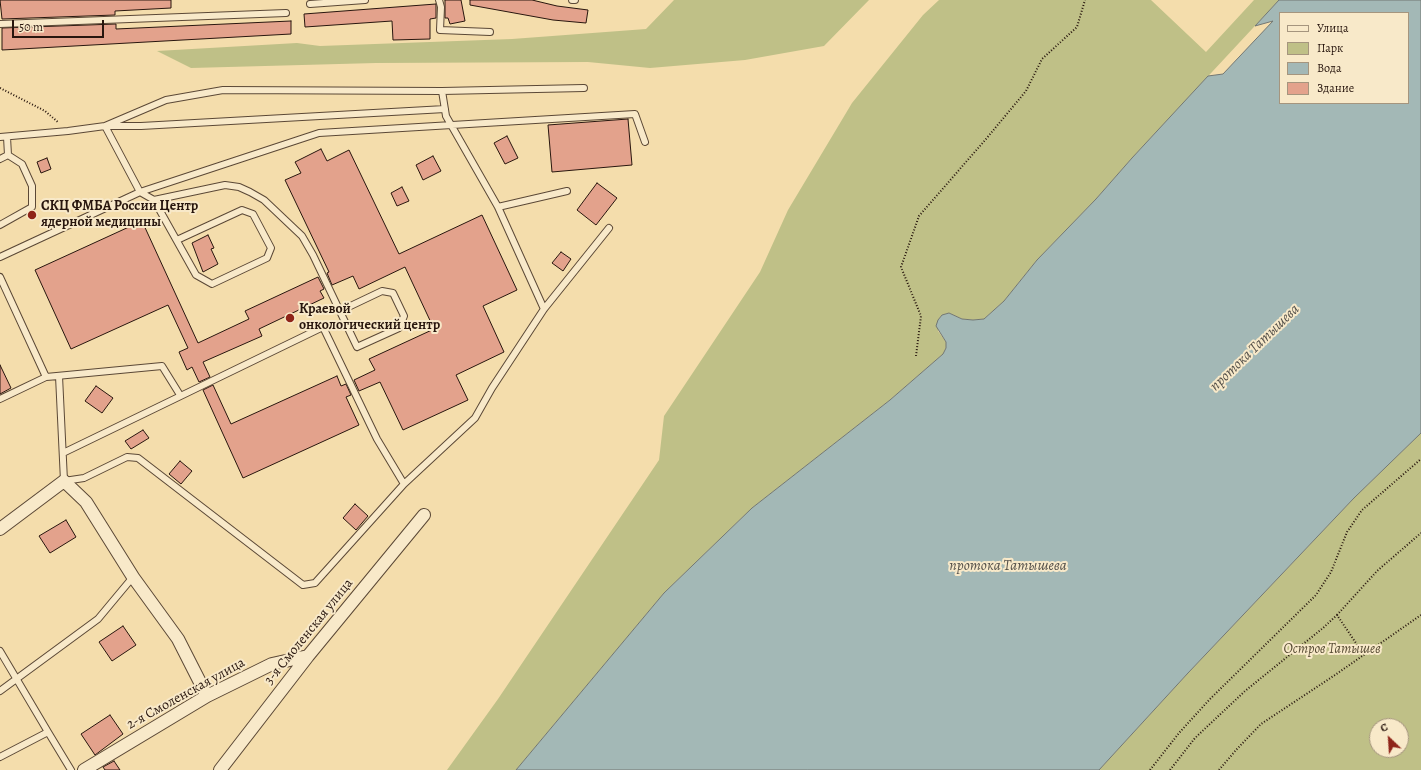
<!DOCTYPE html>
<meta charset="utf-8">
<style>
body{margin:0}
#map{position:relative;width:1421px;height:770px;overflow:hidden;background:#f4ddac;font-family:Alegreya,serif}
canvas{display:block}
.legend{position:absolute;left:1279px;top:12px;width:130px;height:92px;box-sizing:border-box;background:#f8e9c9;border:1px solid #a5957e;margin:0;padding:5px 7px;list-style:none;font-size:12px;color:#28160e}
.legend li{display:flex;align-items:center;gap:8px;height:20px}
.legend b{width:20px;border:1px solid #a5957e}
.north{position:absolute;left:1369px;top:718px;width:40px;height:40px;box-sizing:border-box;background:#f8e9c9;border:1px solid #a5957e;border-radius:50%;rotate:335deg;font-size:11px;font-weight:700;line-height:16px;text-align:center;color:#28160e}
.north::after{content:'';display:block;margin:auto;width:14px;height:18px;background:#8f2418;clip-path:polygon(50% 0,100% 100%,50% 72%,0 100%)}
.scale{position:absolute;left:12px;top:20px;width:92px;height:18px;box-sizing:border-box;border:2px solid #28160e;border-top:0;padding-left:5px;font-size:12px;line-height:14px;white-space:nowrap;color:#28160e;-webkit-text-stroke:3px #f8e9c9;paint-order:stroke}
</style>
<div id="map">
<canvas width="1421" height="770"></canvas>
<ul class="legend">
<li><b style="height:5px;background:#f8e9c9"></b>Улица</li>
<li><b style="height:11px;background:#bfc087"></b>Парк</li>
<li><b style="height:11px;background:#a3b8b6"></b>Вода</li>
<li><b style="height:11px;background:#e3a28c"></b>Здание</li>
</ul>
<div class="north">С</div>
<div class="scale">50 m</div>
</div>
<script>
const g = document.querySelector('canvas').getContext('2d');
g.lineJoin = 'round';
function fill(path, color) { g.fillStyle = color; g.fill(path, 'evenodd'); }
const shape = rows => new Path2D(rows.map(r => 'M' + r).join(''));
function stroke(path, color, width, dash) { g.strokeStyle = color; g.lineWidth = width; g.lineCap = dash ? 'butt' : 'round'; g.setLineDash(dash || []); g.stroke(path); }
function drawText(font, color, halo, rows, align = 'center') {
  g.font = font + ' Alegreya,serif'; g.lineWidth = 4; g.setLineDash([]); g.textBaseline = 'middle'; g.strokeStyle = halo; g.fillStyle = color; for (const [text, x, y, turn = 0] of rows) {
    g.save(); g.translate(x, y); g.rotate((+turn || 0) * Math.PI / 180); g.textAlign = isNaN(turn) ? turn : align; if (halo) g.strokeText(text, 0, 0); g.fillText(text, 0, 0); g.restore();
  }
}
fill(shape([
 [674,0,869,0,824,46,745,60,650,68,588,62,376,63,191,68,157,51,297,43,320,46,512,39,646,29],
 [939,0,1151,0,1206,52,1254,0,1279,0,1132,158,1096,199,1037,260,1004,301,984,319,973,320,962,319,949,313,942,315,938,320,938,331,946,342,946,348,943,354,890,400,752,508,664,593,516,770,447,770,498,699,659,460,664,416,760,272,788,210,852,103,923,15],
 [1421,433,1421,770,1099,770,1188,673,1354,498],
 [1377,726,1401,726,1401,750,1377,750]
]), '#bfc087');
const water = shape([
 [1279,0,1421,0,1421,433,1354,498,1188,673,1099,770,516,770,664,593,752,508,890,400,943,354,946,348,946,342,936,326,938,320,942,315,949,313,962,319,973,320,984,319,1004,301,1037,260,1096,199,1132,158,1208,76,1223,74,1273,21,1255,26,1279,0],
 [1280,13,1408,13,1408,103,1280,103,1280,13]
]);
fill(water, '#a3b8b6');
stroke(water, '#727773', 1);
const building = shape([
 [0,0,171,0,171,8,115,11,115,15,2,19,0,0],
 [445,0,461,0,465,21,450,24,448,18,445,18,445,0],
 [470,0,532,0,557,6,588,10,586,23,553,20,470,5,470,0],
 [436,4,436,18,430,19,430,39,393,40,392,21,305,27,304,14,436,4],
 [291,21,291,34,2,50,2,28,116,24,116,29,291,21],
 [628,119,632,165,552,172,548,125,628,119],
 [507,136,518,158,505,164,494,143,507,136],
 [321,149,327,161,349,150,399,254,482,215,517,290,483,306,504,352,456,375,468,400,403,430,380,382,359,391,354,380,375,370,369,359,434,329,405,267,359,289,353,276,332,285,327,273,329,272,285,180,301,173,295,162,321,149],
 [433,156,441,171,423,180,416,165,433,156],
 [47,158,51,169,41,173,37,162,47,158],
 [597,183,617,198,596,225,577,210,597,183],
 [402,187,409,201,397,206,391,193,402,187],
 [142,221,198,343,249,319,245,311,318,277,324,289,320,291,324,298,259,329,262,336,203,362,210,377,199,382,192,367,187,370,179,352,188,348,168,305,71,349,35,270,142,221],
 [208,235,214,248,211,249,218,264,203,272,192,243,208,235],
 [561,252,571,259,563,271,552,263,561,252],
 [0,365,11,388,0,394,0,365],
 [337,376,341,386,346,384,351,395,346,397,359,425,243,478,203,390,213,385,231,424,337,376],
 [96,386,113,398,102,413,85,401,96,386],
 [143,430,149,438,131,449,125,441,143,430],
 [180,461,192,471,181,484,169,474,180,461],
 [355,504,368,516,356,530,343,518,355,504],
 [66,520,76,537,50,553,39,536,66,520],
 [123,626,136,645,112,661,99,642,123,626],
 [110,715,123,734,95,755,81,734,110,715],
 [114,761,120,770,105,770,103,767,114,761]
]);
fill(building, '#e3a28c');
stroke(building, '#28160e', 1);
const lane = shape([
 [439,0,441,7,440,30,490,32],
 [572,0,575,0],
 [310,4,365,0],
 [0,24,286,13],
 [442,91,446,116,498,207,544,309],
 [105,126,166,100,223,90,442,91,584,88],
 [105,126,140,192,154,200,196,275,212,284,267,258,271,248,253,214,242,210,177,240],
 [0,137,68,131,105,126,141,126,445,109],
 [0,159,8,155],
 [154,200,225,185,239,187,250,192,264,200,302,236,313,255,357,347,399,328,404,316,393,293,382,291,340,311],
 [498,207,567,191],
 [0,225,32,207,32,186,22,164,8,155,7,137],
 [0,257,140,192,319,133,635,114,645,142],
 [0,277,46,377,59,376,64,481,84,478,127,457,138,458,303,585,315,583,404,484,475,418,492,388,544,309,609,228],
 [0,399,46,377,162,366,180,395],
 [63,453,323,327,377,439,404,484],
 [0,651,48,732],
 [0,691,98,619,133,577],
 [0,757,48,732,71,770]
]);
const street = shape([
 [0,529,64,481,86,502,133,577,178,639,207,696],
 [84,770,207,696,272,664,308,656],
 [220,770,308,656,424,515]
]);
stroke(lane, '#5b4836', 8);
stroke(street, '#5b4836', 14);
stroke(shape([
 [0,88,45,111,59,123],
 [916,356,921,316,901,267,919,216,986,139,1026,91,1042,59,1077,27,1085,0],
 [1337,615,1377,571,1421,533],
 [1150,770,1179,733,1210,699,1316,595,1331,572,1347,532,1362,510,1421,459],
 [1170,770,1195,738,1245,691,1323,628,1337,615,1364,655],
 [1219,770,1236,750,1261,724,1335,675,1421,615]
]), '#28160e', 2, [1, 2]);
stroke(lane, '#f8e9c9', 6);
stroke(street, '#f8e9c9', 12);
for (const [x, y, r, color] of [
 [32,215,5,"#8f2418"],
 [290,318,5,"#8f2418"]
]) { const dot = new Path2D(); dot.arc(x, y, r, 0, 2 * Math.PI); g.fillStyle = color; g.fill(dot); stroke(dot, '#f8e9c9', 1.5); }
drawText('bold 14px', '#28160e', '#f8e9c9', [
 ["СКЦ ФМБА России Центр",41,207],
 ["ядерной медицины",41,223],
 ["Краевой",299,310],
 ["онкологический центр",299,326]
], 'left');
drawText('14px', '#28160e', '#f8e9c9', [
 ["3-я Смоленская улица",309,632,-51],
 ["2-я Смоленская улица",186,694,-29]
]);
drawText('italic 14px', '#554932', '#f8e9c9', [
 ["Остров Татышев",1332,650]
]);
drawText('italic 15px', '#534f49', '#f8e9c9', [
 ["протока Татышева",1255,348,-44],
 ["протока Татышева",1008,566]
]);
</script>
